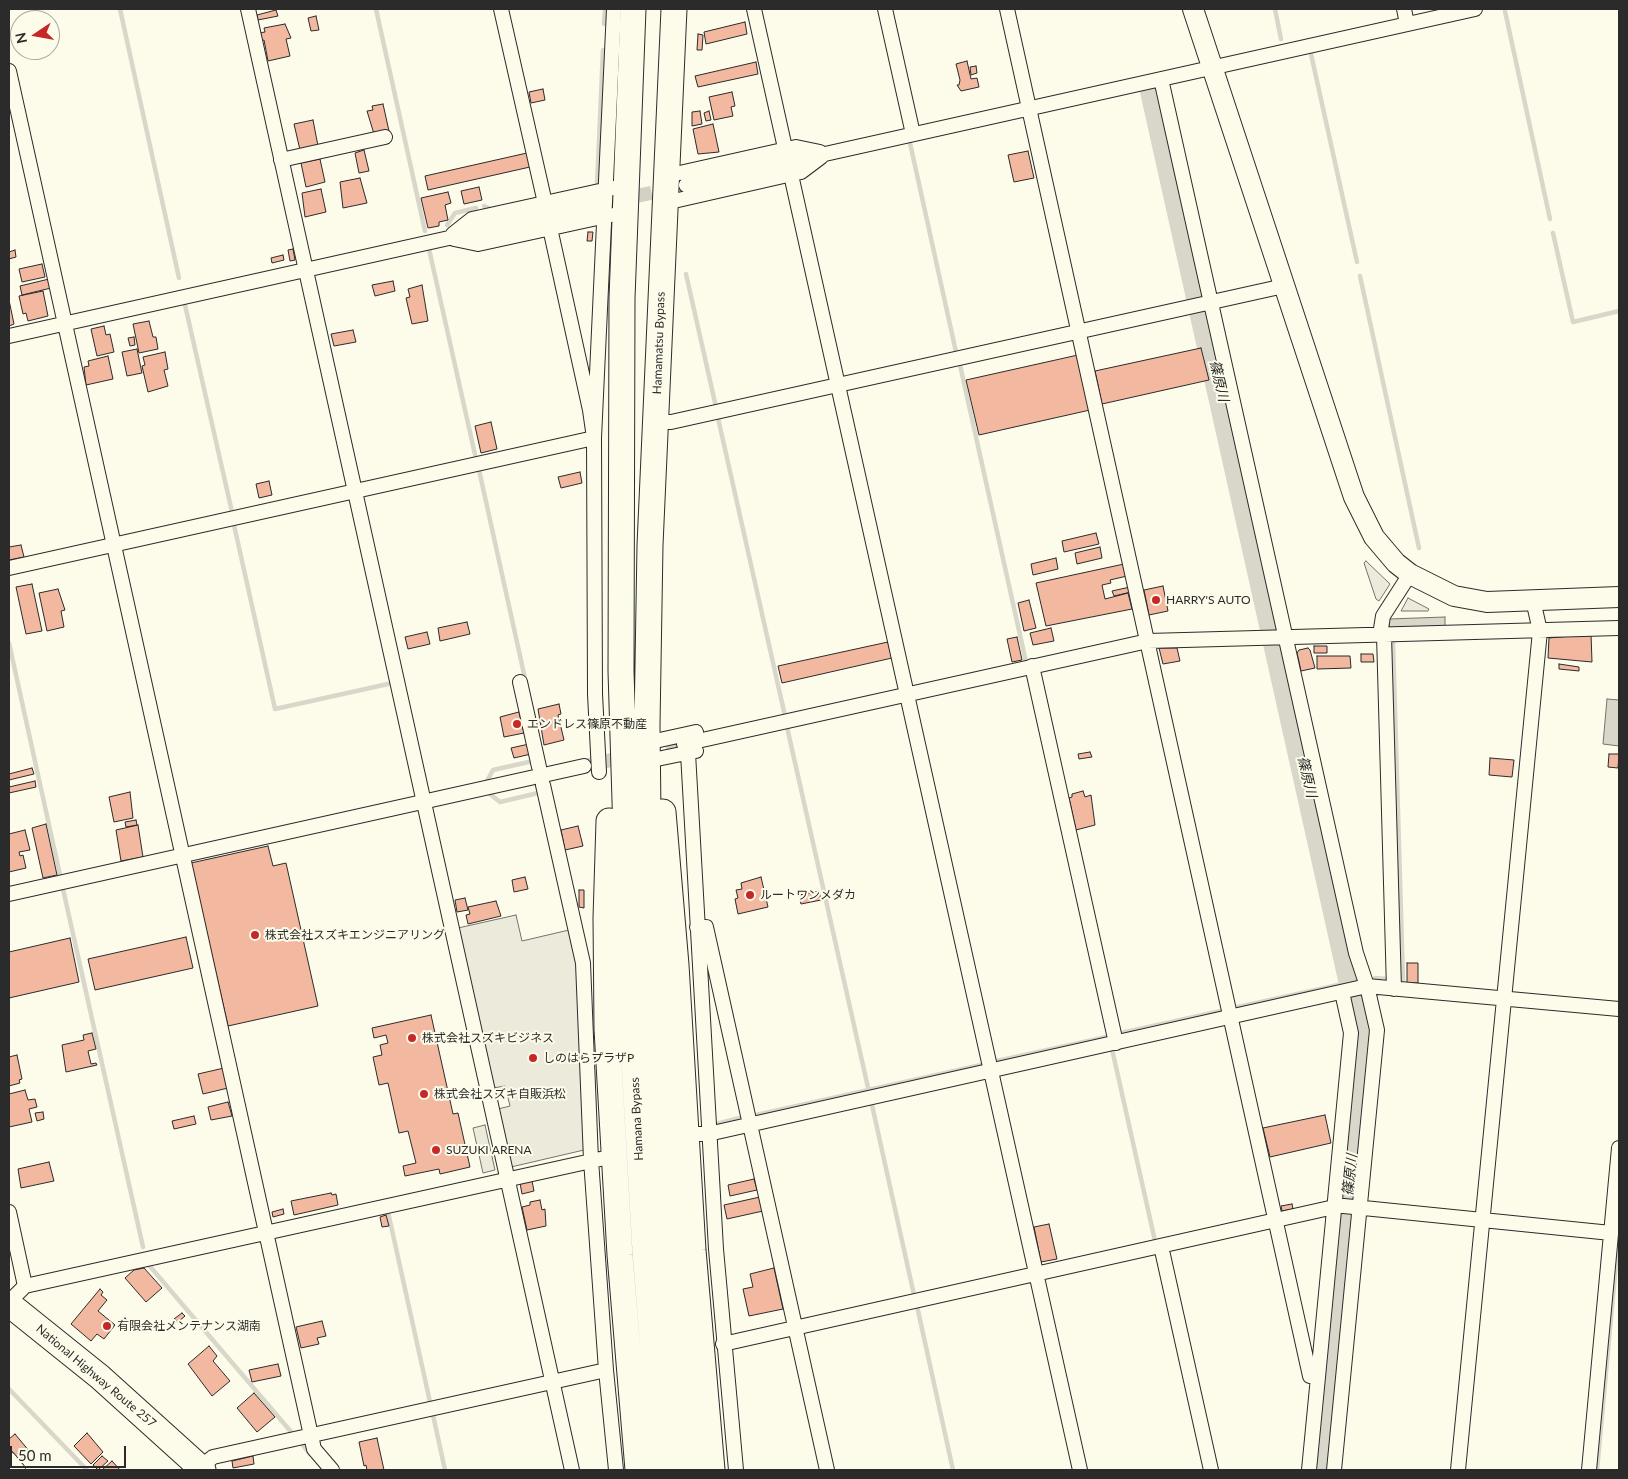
<!DOCTYPE html>
<meta charset="utf-8">
<style>
body{margin:0}
#map{position:relative;width:1628px;height:1479px;overflow:hidden;background:#fdfbea;font-family:Lato,sans-serif}
canvas{display:block}
.frame{position:absolute;inset:0;border:10px solid #2b2b2b;pointer-events:none}
.north{position:absolute;left:10px;top:10px;width:50px;height:50px;box-sizing:border-box;background:#fdfbea;border:1px solid #a9a89e;border-radius:50%;rotate:258deg;font-size:14px;font-weight:700;line-height:20px;text-align:center;color:#2b2b2b}
.north::after{content:'';display:block;margin:auto;width:18px;height:22px;background:#c62828;clip-path:polygon(50% 0,100% 100%,50% 72%,0 100%)}
.scale{position:absolute;left:10px;top:1446px;width:116px;height:22px;box-sizing:border-box;border:2px solid #2b2b2b;border-top:0;padding-left:6px;font-size:15px;line-height:18px;white-space:nowrap;color:#2b2b2b;-webkit-text-stroke:4px #fdfbea;paint-order:stroke}
</style>
<div id="map">
<canvas width="1628" height="1479"></canvas>
<div class="frame"></div>
<div class="north">N</div>
<div class="scale">50 m</div>
</div>
<script>
const g = document.querySelector('canvas').getContext('2d');
g.lineJoin = 'round';
function fill(path, color) { g.fillStyle = color; g.fill(path, 'evenodd'); }
const shape = rows => new Path2D(rows.map(r => 'M' + r).join(''));
function stroke(path, color, width, dash) { g.strokeStyle = color; g.lineWidth = width; g.lineCap = dash ? 'butt' : 'round'; g.setLineDash(dash || []); g.stroke(path); }
function drawText(font, color, halo, rows, align = 'center') {
  g.font = font + ' Lato,"Noto Sans JP",sans-serif'; g.lineWidth = 4; g.setLineDash([]); g.textBaseline = 'middle'; g.strokeStyle = halo; g.fillStyle = color; for (const [text, x, y, turn = 0] of rows) {
    g.save(); g.translate(x, y); g.rotate((+turn || 0) * Math.PI / 180); g.textAlign = isNaN(turn) ? turn : align; if (halo) g.strokeText(text, 0, 0); g.fillText(text, 0, 0); g.restore();
  }
}
const green = shape([
 [1366,561,1390,584,1379,601,1376,599,1364,563,1366,561],
 [1408,598,1429,609,1428,611,1401,611,1408,598]
]);
fill(green, '#ecebdb');
stroke(green, '#74746e', 1);
const parking = shape([
 [516,915,522,941,569,930,577,963,584,1150,511,1167,498,1109,510,1106,505,1086,493,1088,458,928,516,915],
 [485,1125,495,1170,483,1173,473,1128,485,1125]
]);
fill(parking, '#eceadb');
stroke(parking, '#74746e', 1);
const water = shape([
 [1445,617,1445,626,1389,628,1389,619,1445,617],
 [1607,699,1619,700,1619,746,1603,744,1607,699]
]);
fill(water, '#d8d7c9');
stroke(water, '#74746e', 1);
stroke(shape([
 [120,9,179,278],
 [376,9,425,231],
 [1275,9,1281,39],
 [1505,11,1550,219],
 [604,24,605,9],
 [1311,54,1357,262],
 [910,143,956,352],
 [594,186,597,186,603,50],
 [484,206,491,209],
 [447,225,455,213,476,208],
 [1553,233,1573,322,1619,311],
 [429,249,476,459],
 [686,274,716,407],
 [1360,276,1419,548],
 [185,305,232,512],
 [960,365,1026,662],
 [718,418,785,716],
 [479,470,526,683],
 [234,525,275,709,388,684],
 [1393,642,1403,980,1401,980],
 [9,643,60,875],
 [787,727,869,1092],
 [487,781,493,770,533,761],
 [490,794,500,802,538,793],
 [63,889,143,1247],
 [1375,978,1387,979],
 [1238,1007,1361,980],
 [1121,1033,1221,1011],
 [1112,1049,1155,1241],
 [997,1061,1111,1036],
 [872,1105,914,1295],
 [756,1115,981,1065],
 [716,1124,740,1118],
 [388,1212,430,1402],
 [148,1264,292,1433],
 [917,1306,953,1470],
 [9,1389,87,1470],
 [433,1415,445,1470],
 [302,1444,310,1454],
 [1597,1470,1619,1231]
]), '#d8d7c9', 4.5);
stroke(shape([
 [1154,91,1364,1033,1321,1470]
]), '#d8d7c9', 28);
const building = shape([
 [276,10,278,16,258,20,257,15,276,10],
 [316,16,319,30,311,31,308,18,316,16],
 [745,22,747,34,706,44,704,32,745,22],
 [285,24,291,38,286,39,290,56,268,61,264,40,260,41,259,33,265,32,264,28,285,24],
 [698,34,703,35,702,50,697,50,698,34],
 [967,61,971,79,977,78,979,87,961,91,957,85,959,85,960,80,956,64,967,61],
 [756,62,758,74,698,87,695,76,756,62],
 [976,66,977,73,971,75,970,67,976,66],
 [543,89,545,100,531,103,529,92,543,89],
 [732,92,735,106,731,107,733,116,714,120,709,97,732,92],
 [383,104,389,131,374,134,367,111,373,110,372,106,383,104],
 [700,111,702,124,692,126,692,112,700,111],
 [709,111,711,120,706,121,704,113,709,111],
 [313,120,318,146,300,150,294,124,313,120],
 [713,124,719,152,698,154,693,129,713,124],
 [364,150,369,171,359,173,355,153,364,150],
 [1028,151,1034,178,1014,182,1008,155,1028,151],
 [527,153,530,167,428,190,425,176,527,153],
 [320,159,325,182,306,187,301,163,320,159],
 [360,178,367,203,343,208,340,182,360,178],
 [479,187,482,200,464,204,461,191,479,187],
 [321,189,326,212,305,217,302,193,321,189],
 [448,192,451,203,445,205,448,220,439,222,439,226,428,228,421,198,448,192],
 [588,232,593,232,592,241,587,241,588,232],
 [293,249,295,260,290,261,288,250,293,249],
 [15,250,16,257,9,259,9,252,15,250],
 [283,255,284,260,272,263,271,258,283,255],
 [42,264,45,277,22,282,19,269,42,264],
 [49,279,51,288,22,295,20,286,49,279],
 [393,281,395,291,375,296,372,285,393,281],
 [422,285,428,321,412,324,406,298,410,297,408,289,422,285],
 [43,291,48,316,28,321,26,313,23,314,19,296,43,291],
 [9,300,14,324,9,326,9,300],
 [149,321,153,337,156,337,158,349,139,353,133,324,149,321],
 [104,326,106,335,110,334,114,352,97,356,91,329,104,326],
 [353,330,356,342,334,346,331,334,353,330],
 [134,337,135,345,130,346,128,338,134,337],
 [1201,348,1209,380,1102,404,1095,371,1201,348],
 [137,349,142,373,127,376,122,352,137,349],
 [165,352,168,369,164,370,168,386,148,392,142,366,145,365,143,357,165,352],
 [1078,355,1090,410,979,435,966,380,1078,355],
 [108,356,113,379,86,385,84,367,89,366,88,361,108,356],
 [491,422,497,449,481,453,475,426,491,422],
 [580,472,582,483,561,488,558,477,580,472],
 [269,481,272,495,259,498,256,484,269,481],
 [1096,533,1099,544,1064,552,1062,541,1096,533],
 [21,545,24,557,9,560,9,547,21,545],
 [1100,547,1102,558,1077,564,1075,553,1100,547],
 [1056,558,1058,569,1033,575,1031,564,1056,558],
 [1124,564,1127,576,1110,580,1111,583,1102,585,1105,599,1128,593,1132,609,1046,626,1036,583,1124,564],
 [32,584,42,631,26,634,16,587,32,584],
 [1163,586,1168,611,1149,615,1144,590,1163,586],
 [1130,587,1131,592,1114,596,1112,591,1130,587],
 [58,589,65,610,61,611,64,627,47,631,39,593,58,589],
 [1029,600,1036,628,1024,631,1018,603,1029,600],
 [467,622,470,634,440,641,438,628,467,622],
 [1051,628,1054,641,1033,645,1030,633,1051,628],
 [427,632,430,644,408,649,405,637,427,632],
 [1591,634,1592,662,1548,658,1549,638,1591,634],
 [1017,637,1022,660,1012,662,1007,639,1017,637],
 [888,642,892,658,782,683,778,666,888,642],
 [1314,646,1327,646,1327,653,1314,653,1314,646],
 [1159,648,1177,648,1180,661,1163,664,1159,648],
 [1308,648,1310,650,1315,668,1301,671,1297,653,1299,650,1308,648],
 [1361,654,1373,654,1374,662,1361,662,1361,654],
 [1317,656,1350,656,1351,668,1317,669,1317,656],
 [1559,664,1579,667,1579,671,1559,669,1559,664],
 [559,704,561,714,558,715,564,740,544,745,538,709,559,704],
 [519,712,524,733,504,737,500,717,519,712],
 [529,744,531,754,514,758,511,748,529,744],
 [1090,752,1092,757,1079,759,1078,754,1090,752],
 [1609,754,1619,754,1618,768,1608,767,1609,754],
 [1490,758,1514,760,1512,777,1489,775,1490,758],
 [32,768,34,774,9,780,9,774,32,768],
 [35,781,36,787,9,793,9,787,35,781],
 [1083,791,1085,797,1091,795,1095,825,1076,830,1069,798,1072,797,1072,794,1083,791],
 [130,792,133,818,114,822,109,797,130,792],
 [136,820,137,825,126,827,125,822,136,820],
 [46,824,57,875,43,878,32,828,46,824],
 [138,825,143,857,121,861,116,830,138,825],
 [578,826,583,846,565,850,561,830,578,826],
 [25,830,30,850,19,852,20,856,23,855,26,868,9,872,9,834,25,830],
 [268,846,273,866,286,863,318,1006,228,1026,191,863,268,846],
 [525,877,528,889,514,892,512,880,525,877],
 [761,877,768,907,738,914,735,899,738,898,736,890,742,889,741,883,761,877],
 [579,890,584,890,584,908,579,907,579,890],
 [819,891,821,900,801,904,799,895,819,891],
 [465,898,468,910,457,912,455,900,465,898],
 [496,901,501,916,468,924,466,915,470,914,468,907,496,901],
 [186,937,193,968,95,990,88,959,186,937],
 [70,938,79,982,9,998,9,952,70,938],
 [1407,963,1418,963,1418,983,1407,983,1407,963],
 [431,1015,453,1114,458,1113,470,1167,440,1174,439,1169,405,1176,403,1166,416,1163,408,1131,399,1133,388,1083,379,1085,373,1057,382,1055,380,1045,388,1043,386,1035,374,1038,372,1028,431,1015],
 [92,1033,96,1049,88,1051,91,1064,96,1063,97,1065,66,1072,62,1045,84,1040,83,1035,92,1033],
 [17,1055,22,1079,19,1080,20,1083,9,1086,9,1057,17,1055],
 [224,1068,228,1088,203,1094,198,1074,224,1068],
 [25,1090,28,1100,35,1099,37,1107,29,1109,32,1122,9,1127,9,1094,25,1090],
 [228,1102,232,1116,211,1120,208,1107,228,1102],
 [43,1112,44,1119,37,1121,35,1113,43,1112],
 [1325,1115,1331,1143,1270,1157,1263,1128,1325,1115],
 [194,1116,196,1124,174,1129,172,1121,194,1116],
 [49,1162,54,1181,21,1188,18,1169,49,1162],
 [754,1179,757,1190,730,1196,728,1185,754,1179],
 [532,1181,534,1191,522,1194,520,1183,532,1181],
 [331,1193,332,1195,336,1194,338,1205,294,1215,291,1201,331,1193],
 [760,1197,763,1211,727,1219,724,1205,760,1197],
 [540,1200,542,1210,545,1209,546,1226,527,1230,522,1207,530,1205,530,1202,540,1200],
 [1292,1204,1293,1209,1282,1211,1281,1206,1292,1204],
 [283,1209,284,1214,273,1217,272,1212,283,1209],
 [386,1215,389,1226,382,1227,380,1217,386,1215],
 [1049,1224,1057,1259,1041,1262,1034,1227,1049,1224],
 [144,1268,162,1288,146,1302,125,1278,134,1270,144,1268],
 [774,1268,783,1309,749,1316,743,1289,753,1287,750,1274,774,1268],
 [100,1289,103,1292,101,1295,107,1300,98,1311,115,1325,104,1339,97,1334,91,1341,71,1324,100,1289],
 [182,1313,185,1316,178,1322,174,1319,182,1313],
 [125,1318,129,1322,122,1327,118,1323,125,1318],
 [322,1321,326,1336,317,1338,319,1344,301,1348,296,1327,322,1321],
 [209,1346,217,1356,213,1361,230,1381,212,1396,188,1364,209,1346],
 [278,1364,281,1376,252,1382,249,1370,278,1364],
 [254,1393,275,1417,257,1432,237,1408,254,1393],
 [87,1433,103,1452,91,1464,74,1446,87,1433],
 [15,1434,30,1452,19,1461,9,1447,9,1439,15,1434],
 [377,1438,384,1470,367,1470,366,1465,364,1466,359,1442,377,1438],
 [102,1456,108,1461,98,1470,93,1465,102,1456],
 [253,1456,254,1464,233,1468,232,1461,253,1456],
 [112,1461,120,1470,102,1470,112,1461]
]);
fill(building, '#f2b8a0');
stroke(building, '#2b2b2b', 1);
stroke(shape([
 [597,205,686,185],
 [584,766,684,744]
]), '#d3d1c4', 14, [14, 7]);
const street = shape([
 [248,9,572,1470],
 [501,9,545,203],
 [754,9,1080,1470],
 [885,9,913,134],
 [1007,9,1310,1376,1318,1377,1309,1470],
 [1404,9,1407,24],
 [9,71,314,1449,332,1470],
 [1161,79,1356,953,1367,986,1377,1030,1334,1470],
 [281,160,385,137],
 [666,176,796,147,820,152],
 [686,185,1475,9],
 [665,203,801,172,821,157],
 [453,234,472,219,613,188],
 [454,239,478,244,611,215],
 [9,336,597,205],
 [655,422,671,422,1284,286],
 [9,568,594,438,590,410,550,228],
 [1380,635,1383,616,1410,574],
 [1384,635,1394,989],
 [1032,666,1116,1043],
 [520,682,539,767],
 [655,741,696,732],
 [684,744,1148,641,1619,628],
 [688,753,716,1249,736,1470],
 [657,759,696,751],
 [599,772,595,694,594,438,614,9],
 [543,785,583,963,591,1160,606,1370,616,1470],
 [9,894,584,766],
 [697,927,706,927,827,1470],
 [685,1134,708,1134,1367,986,1619,1009],
 [1334,1205,1611,1233],
 [9,1212,25,1286],
 [1161,1246,1211,1470],
 [9,1302,25,1286,614,1156],
 [723,1344,1334,1207],
 [1318,1377,1351,1033,1342,992],
 [9,1459,18,1470],
 [197,1470,213,1457,606,1370],
 [1458,1470,1540,631,1533,600],
 [1589,1470,1619,1148]
]);
const secondary = shape([
 [1193,9,1347,476,1354,497,1374,537,1396,563,1410,574,1454,596,1487,602,1619,597]
]);
const highway = shape([
 [633,9,622,298,621,671,632,1028,645,1253,663,1470],
 [674,9,650,545,647,725,648,815,656,1027,670,1252,688,1470],
 [663,812,676,965,693,1250,712,1470],
 [609,821,606,918,607,1029,620,1255,638,1470],
 [9,1304,100,1377,203,1470]
]);
stroke(street, '#2b2b2b', 16);
stroke(secondary, '#2b2b2b', 22);
stroke(highway, '#2b2b2b', 27);
stroke(street, '#fdfbea', 14);
stroke(secondary, '#fdfbea', 20);
stroke(highway, '#fdfbea', 25);
for (const [x, y, r, color] of [
 [1156,600,5,"#c62828"],
 [517,724,5,"#c62828"],
 [750,895,5,"#c62828"],
 [255,935,5,"#c62828"],
 [412,1038,5,"#c62828"],
 [533,1058,5,"#c62828"],
 [424,1094,5,"#c62828"],
 [436,1150,5,"#c62828"],
 [107,1326,5,"#c62828"]
]) { const dot = new Path2D(); dot.arc(x, y, r, 0, 2 * Math.PI); g.fillStyle = color; g.fill(dot); stroke(dot, '#fdfbea', 2); }
drawText('12px', '#2b2b2b', '#fdfbea', [
 ["Hamamatsu Bypass",659,343,-88],
 ["Hamana Bypass",637,1119,-93],
 ["National Highway Route 257",96,1376,40]
]);
drawText('12px', '#2b2b2b', '#fdfbea', [
 ["HARRY'S AUTO",1166,600],
 ["エンドレス篠原不動産",527,724],
 ["ルートワンメダカ",760,895],
 ["株式会社スズキエンジニアリング",265,935],
 ["株式会社スズキビジネス",422,1038],
 ["しのはらプラザP",543,1058],
 ["株式会社スズキ自販浜松",434,1094],
 ["SUZUKI ARENA",446,1150],
 ["有限会社メンテナンス湖南",117,1326]
], 'left');
drawText('italic 14px', '#2b2b2b', '#fdfbea', [
 ["篠原川",1219,381,77],
 ["篠原川",1307,777,77],
 ["篠原川",1350,1175,-84]
]);
</script>
